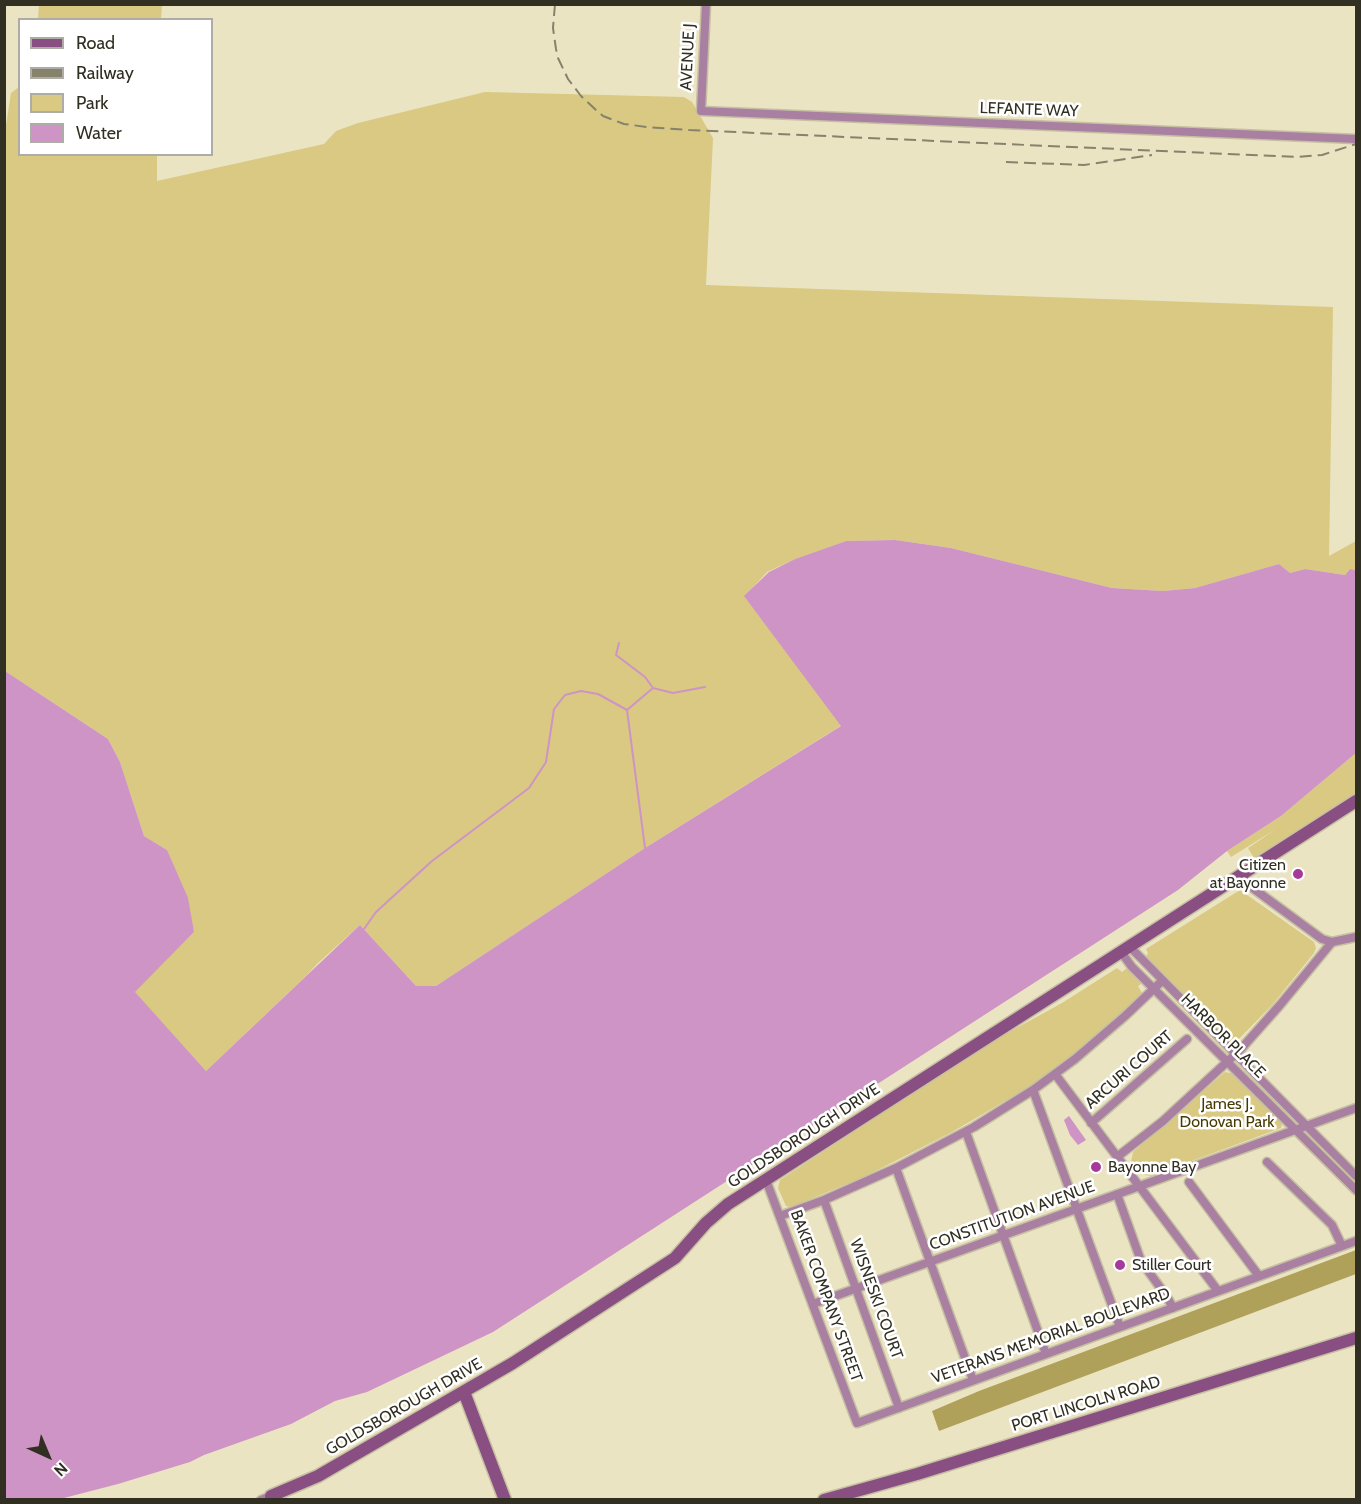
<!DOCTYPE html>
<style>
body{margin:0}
#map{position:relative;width:1361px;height:1504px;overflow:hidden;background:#ebe4c3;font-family:Cabin,sans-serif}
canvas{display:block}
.frame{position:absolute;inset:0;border:6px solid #312f22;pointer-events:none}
.legend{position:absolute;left:18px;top:18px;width:195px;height:138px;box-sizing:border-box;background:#fff;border:2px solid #adaca7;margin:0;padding:8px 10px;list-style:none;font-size:18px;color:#312f22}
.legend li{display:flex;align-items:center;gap:12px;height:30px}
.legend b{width:30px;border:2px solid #adaca7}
.north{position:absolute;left:18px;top:1426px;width:60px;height:60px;-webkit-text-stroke:4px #fff;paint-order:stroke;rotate:136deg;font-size:16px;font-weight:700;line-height:24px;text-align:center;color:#312f22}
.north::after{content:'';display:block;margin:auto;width:21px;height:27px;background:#312f22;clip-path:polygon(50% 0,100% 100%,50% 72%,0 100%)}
</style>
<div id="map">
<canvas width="1361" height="1504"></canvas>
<div class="frame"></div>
<ul class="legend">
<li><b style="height:8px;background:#8a4f82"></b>Road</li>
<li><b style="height:8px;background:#86826b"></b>Railway</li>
<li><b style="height:16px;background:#d9c982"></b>Park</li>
<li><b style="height:16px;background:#ce94c5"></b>Water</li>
</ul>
<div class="north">N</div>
</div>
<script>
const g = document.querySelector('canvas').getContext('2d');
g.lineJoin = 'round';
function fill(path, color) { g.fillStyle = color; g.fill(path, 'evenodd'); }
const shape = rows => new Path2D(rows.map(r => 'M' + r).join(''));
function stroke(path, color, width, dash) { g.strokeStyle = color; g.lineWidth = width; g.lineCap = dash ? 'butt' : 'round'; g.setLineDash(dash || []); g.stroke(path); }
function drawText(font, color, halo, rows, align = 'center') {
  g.font = font + ' Cabin,sans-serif'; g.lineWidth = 5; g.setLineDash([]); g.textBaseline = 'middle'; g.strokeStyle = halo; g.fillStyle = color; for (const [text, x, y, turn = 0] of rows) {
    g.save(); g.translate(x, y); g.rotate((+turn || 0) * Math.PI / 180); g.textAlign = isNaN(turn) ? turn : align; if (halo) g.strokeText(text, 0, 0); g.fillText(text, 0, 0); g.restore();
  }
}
fill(shape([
 [39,5,39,4,162,5,161,20,38,19],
 [19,87,20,154,157,155,157,181,324,144,336,131,358,123,485,92,684,97,692,102,713,138,706,285,1333,307,1329,556,1356,541,1356,570,1350,569,1345,575,1305,569,1290,573,1279,564,1195,588,1163,591,1112,588,951,548,895,540,846,541,795,559,767,572,745,596,842,725,645,848,436,986,416,986,360,925,318,963,306,976,206,1071,134,992,194,932,167,850,144,836,120,762,108,739,5,671,4,138,11,93],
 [1356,753,1356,793,1254,858,1248,848,1276,829,1231,857,1227,851,1281,816],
 [1240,890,1314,942,1316,948,1314,953,1273,1004,1234,1044,1145,958,1148,953,1146,949],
 [1117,968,1122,972,1127,968,1141,984,1138,986,1142,993,1130,1006,1078,1050,1051,1072,1029,1087,952,1132,864,1177,791,1207,786,1206,778,1188,780,1180,991,1042,1062,1003],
 [1225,1072,1234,1074,1281,1121,1282,1125,1281,1128,1151,1176,1139,1174,1131,1162,1133,1152]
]), '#d9c982');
fill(shape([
 [1356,1250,1356,1274,939,1431,932,1411,979,1391]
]), '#b0a15a');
fill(shape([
 [895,540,951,548,1112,588,1163,591,1195,588,1279,564,1290,573,1305,569,1345,575,1350,569,1356,570,1356,753,1281,816,1227,851,1178,890,493,1332,367,1392,335,1401,291,1424,204,1455,190,1462,118,1484,60,1499,5,1499,5,671,108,739,120,762,144,836,167,850,188,898,194,932,135,992,206,1071,360,925,416,986,436,986,645,848,841,726,744,596,769,572,795,559,846,541],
 [1069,1116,1086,1140,1078,1145,1070,1135,1064,1120]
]), '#ce94c5');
stroke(shape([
 [619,643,616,655,645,677,653,688],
 [627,710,653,688,673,693,705,687],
 [364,929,376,912,432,861,529,788,546,762,554,709,565,695,581,691,598,694,627,710,645,848]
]), '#ce94c5', 2);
const street = shape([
 [706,4,701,111,1356,139],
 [1243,875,1254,889,1322,939,1332,942],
 [1130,947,1356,1176],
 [1121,952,1132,967,1356,1190],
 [1055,1074,1218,1291],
 [1033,1090,1120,1327],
 [1091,1123,1187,1039],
 [966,1132,1046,1354],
 [1117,1157,1163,1121,1240,1050,1280,1005,1332,942,1356,937],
 [1267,1162,1332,1225,1342,1246],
 [896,1168,973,1380],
 [766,1180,857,1423,1356,1241],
 [1189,1182,1259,1276],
 [1117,1194,1141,1261,1167,1297,1173,1308],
 [824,1200,899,1408],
 [780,1216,824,1200,896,1168,974,1127,1033,1090,1075,1059,1125,1016,1162,981],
 [813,1304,1356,1108],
 [261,1500,271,1496]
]);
const secondary = shape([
 [464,1392,505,1500],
 [271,1496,318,1476,513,1363,675,1258,706,1223,728,1204,1356,801],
 [824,1500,917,1474,1356,1338]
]);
stroke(street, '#c6c0a3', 11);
stroke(secondary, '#c6c0a3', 15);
stroke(street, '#a980a2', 8);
stroke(secondary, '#8a4f82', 12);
stroke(shape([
 [555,4,553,28,556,49,558,58,568,79,581,96,596,110,603,116,624,124,647,127,689,130,1297,157,1322,155,1356,144],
 [1006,162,1084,165,1152,155]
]), '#86826b', 2, [12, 6]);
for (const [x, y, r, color] of [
 [1298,874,6,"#a63a9a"],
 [1096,1167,6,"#a63a9a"],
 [1120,1265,6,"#a63a9a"]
]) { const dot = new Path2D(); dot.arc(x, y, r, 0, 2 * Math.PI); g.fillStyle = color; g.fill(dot); stroke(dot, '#fff', 2); }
drawText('16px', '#312f22', '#fff', [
 ["AVENUE J",688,57,-87],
 ["LEFANTE WAY",1029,110,2],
 ["HARBOR PLACE",1223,1036,45],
 ["ARCURI COURT",1129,1070,-41],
 ["GOLDSBOROUGH DRIVE",804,1136,-33],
 ["CONSTITUTION AVENUE",1012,1216,-20],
 ["BAKER COMPANY STREET",826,1296,70],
 ["WISNESKI COURT",876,1299,70],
 ["VETERANS MEMORIAL BOULEVARD",1051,1336,-20],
 ["PORT LINCOLN ROAD",1086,1404,-17],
 ["GOLDSBOROUGH DRIVE",404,1407,-30]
]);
drawText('16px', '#312f22', '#fff', [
 ["Citizen",1286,865,"right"],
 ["at Bayonne",1286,883,"right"],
 ["Bayonne Bay",1108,1167],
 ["Stiller Court",1132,1265]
], 'left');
drawText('16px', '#463a00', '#fff', [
 ["James J.",1227,1104],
 ["Donovan Park",1227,1122]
]);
</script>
